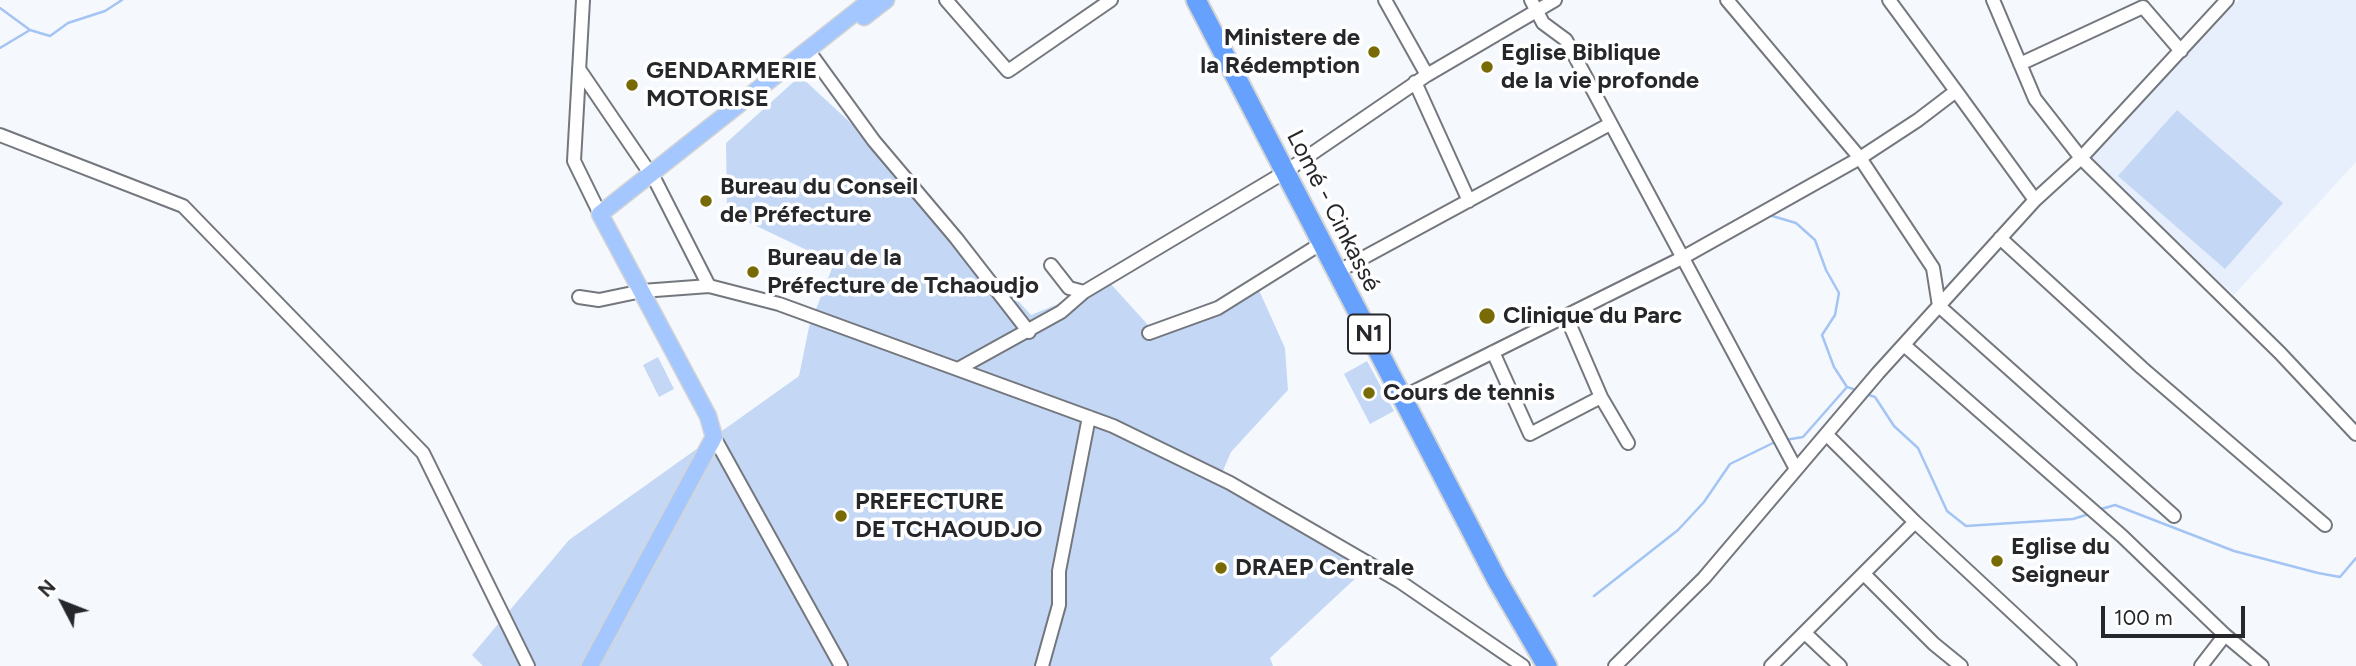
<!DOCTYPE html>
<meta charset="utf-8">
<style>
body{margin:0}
#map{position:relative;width:2356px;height:666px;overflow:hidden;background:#f5f9fe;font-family:Figtree,sans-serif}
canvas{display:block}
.north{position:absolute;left:28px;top:568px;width:70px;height:70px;-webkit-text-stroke:5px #fff;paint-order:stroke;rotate:312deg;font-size:19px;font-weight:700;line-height:28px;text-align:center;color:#26272a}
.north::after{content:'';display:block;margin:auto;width:24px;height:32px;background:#26272a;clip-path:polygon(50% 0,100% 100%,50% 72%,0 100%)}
.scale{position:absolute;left:2101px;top:606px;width:144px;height:32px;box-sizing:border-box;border:4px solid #26272a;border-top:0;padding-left:9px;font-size:21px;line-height:24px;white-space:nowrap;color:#26272a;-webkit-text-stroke:5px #fff;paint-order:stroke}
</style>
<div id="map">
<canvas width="2356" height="666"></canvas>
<div class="north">N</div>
<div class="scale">100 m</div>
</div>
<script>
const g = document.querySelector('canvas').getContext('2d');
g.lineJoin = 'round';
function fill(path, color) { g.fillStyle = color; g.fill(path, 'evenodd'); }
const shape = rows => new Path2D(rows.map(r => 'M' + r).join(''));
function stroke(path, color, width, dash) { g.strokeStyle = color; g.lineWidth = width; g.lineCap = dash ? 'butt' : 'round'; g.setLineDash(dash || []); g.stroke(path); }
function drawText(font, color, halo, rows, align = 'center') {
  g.font = font + ' Figtree,sans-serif'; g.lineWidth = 7; g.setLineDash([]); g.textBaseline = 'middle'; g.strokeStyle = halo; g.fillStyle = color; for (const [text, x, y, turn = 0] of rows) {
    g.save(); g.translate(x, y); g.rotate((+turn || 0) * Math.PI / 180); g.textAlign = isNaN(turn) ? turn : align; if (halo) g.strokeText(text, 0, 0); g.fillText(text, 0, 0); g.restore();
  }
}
fill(shape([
 [2239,0,2356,0,2356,162,2234,295,2089,157]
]), '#e7effc');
fill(shape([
 [800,76,879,149,1031,315,1110,283,1158,336,1258,288,1285,348,1288,390,1231,452,1219,480,1360,565,1359,575,1270,658,1273,666,483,666,472,655,569,540,799,376,809,327,834,263,727,212,726,143],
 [2177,110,2283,203,2225,269,2118,176],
 [658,357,674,389,659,397,643,365],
 [1367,361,1394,411,1370,424,1344,374]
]), '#c4d8f6');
stroke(shape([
 [0,8,30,30],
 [0,48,30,30,50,36,68,23,105,11,122,0],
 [1769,215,1796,223,1815,240,1826,270,1839,293,1835,315,1822,335,1834,367,1847,387],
 [1866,394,1875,397,1894,426,1918,448,1947,511,1966,526,2073,519,2089,514],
 [1785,440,1803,437,1847,387,1856,390],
 [2098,510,2115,505,2234,551,2318,573,2340,577,2356,558],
 [1594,596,1678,530,1704,502,1730,464,1775,442]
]), '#a4c4f4', 2.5);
const minor = shape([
 [583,0,574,161,600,214],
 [946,0,1008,71,1111,0],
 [1385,0,1427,75],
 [1531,0,1543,23,1566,40,1796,469],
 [1727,0,1860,158,1933,268,1939,306,2174,516],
 [1889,0,1956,91],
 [1993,0,2035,99,2081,158,2280,353,2356,434],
 [813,57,874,141,956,238,1029,332],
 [2020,64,2143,7,2181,51],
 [579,69,656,182,709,286,779,304,1113,426,1230,483,1399,581,1523,666],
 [1415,82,1469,201],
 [0,135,183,206,423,453,528,666],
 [2000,238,2142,368,2325,525],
 [1051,265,1069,288,1084,292,1285,172,1427,75,1555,0],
 [1337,272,1610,124],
 [579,297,599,300,642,291,709,286],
 [1566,316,1601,397,1628,443],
 [1149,333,1218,308,1322,243],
 [1904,345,2122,536,2225,635,2262,666],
 [1493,352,1530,434,1601,397],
 [958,369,1061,312,1084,292],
 [1401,398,1682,258,1860,158,1918,120,1956,91,2035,200],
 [1826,434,1915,522,2070,666],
 [714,437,841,666],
 [1864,574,1934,644,1961,666],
 [1805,633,1840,666],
 [1042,666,1059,605,1059,571,1089,417],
 [1615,666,1704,578,1878,373,2035,200,2081,158,2227,0],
 [1771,666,1915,522],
 [2201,666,2225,635]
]);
const major = shape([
 [864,17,886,0],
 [590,666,714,437,708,416,600,214,871,0]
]);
const highway = shape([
 [1196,0,1497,580,1547,666]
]);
stroke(minor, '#74777d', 16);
stroke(major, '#d4d4d4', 19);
stroke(highway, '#d4d4d4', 23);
stroke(minor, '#fff', 12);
stroke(major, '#a3c7fe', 16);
stroke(highway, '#66a1fe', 19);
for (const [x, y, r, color] of [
 [1374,52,7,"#786b05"],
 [1487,67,7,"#786b05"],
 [632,85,7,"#786b05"],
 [706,201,7,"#786b05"],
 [753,272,7,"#786b05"],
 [1487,316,9,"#786b05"],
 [1369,393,7,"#786b05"],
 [841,516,7,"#786b05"],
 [1997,561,7,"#786b05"],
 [1221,568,7,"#786b05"]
]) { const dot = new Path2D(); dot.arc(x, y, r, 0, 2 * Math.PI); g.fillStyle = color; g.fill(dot); stroke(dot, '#fff', 2.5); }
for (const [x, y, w] of [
 [1369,334,42]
]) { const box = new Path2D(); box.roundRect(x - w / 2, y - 19.5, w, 39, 5); g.fillStyle = '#fff'; g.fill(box); stroke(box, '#26272a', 2); }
drawText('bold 23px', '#26272a', null, [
 ["N1",1369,334]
]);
drawText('bold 24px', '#26272a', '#fff', [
 ["Ministere de",1360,38,"right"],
 ["la Rédemption",1360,66,"right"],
 ["Eglise Biblique",1501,53],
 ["de la vie profonde",1501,81],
 ["GENDARMERIE",646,71],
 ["MOTORISE",646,99],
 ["Bureau du Conseil",720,187],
 ["de Préfecture",720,215],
 ["Bureau de la",767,258],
 ["Préfecture de Tchaoudjo",767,286],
 ["Clinique du Parc",1503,316],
 ["Cours de tennis",1383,393],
 ["PREFECTURE",855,502],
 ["DE TCHAOUDJO",855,530],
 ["Eglise du",2011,547],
 ["Seigneur",2011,575],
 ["DRAEP Centrale",1235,568]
], 'left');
drawText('24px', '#26272a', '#fff', [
 ["Lomé - Cinkassé",1333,211,63]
]);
</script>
